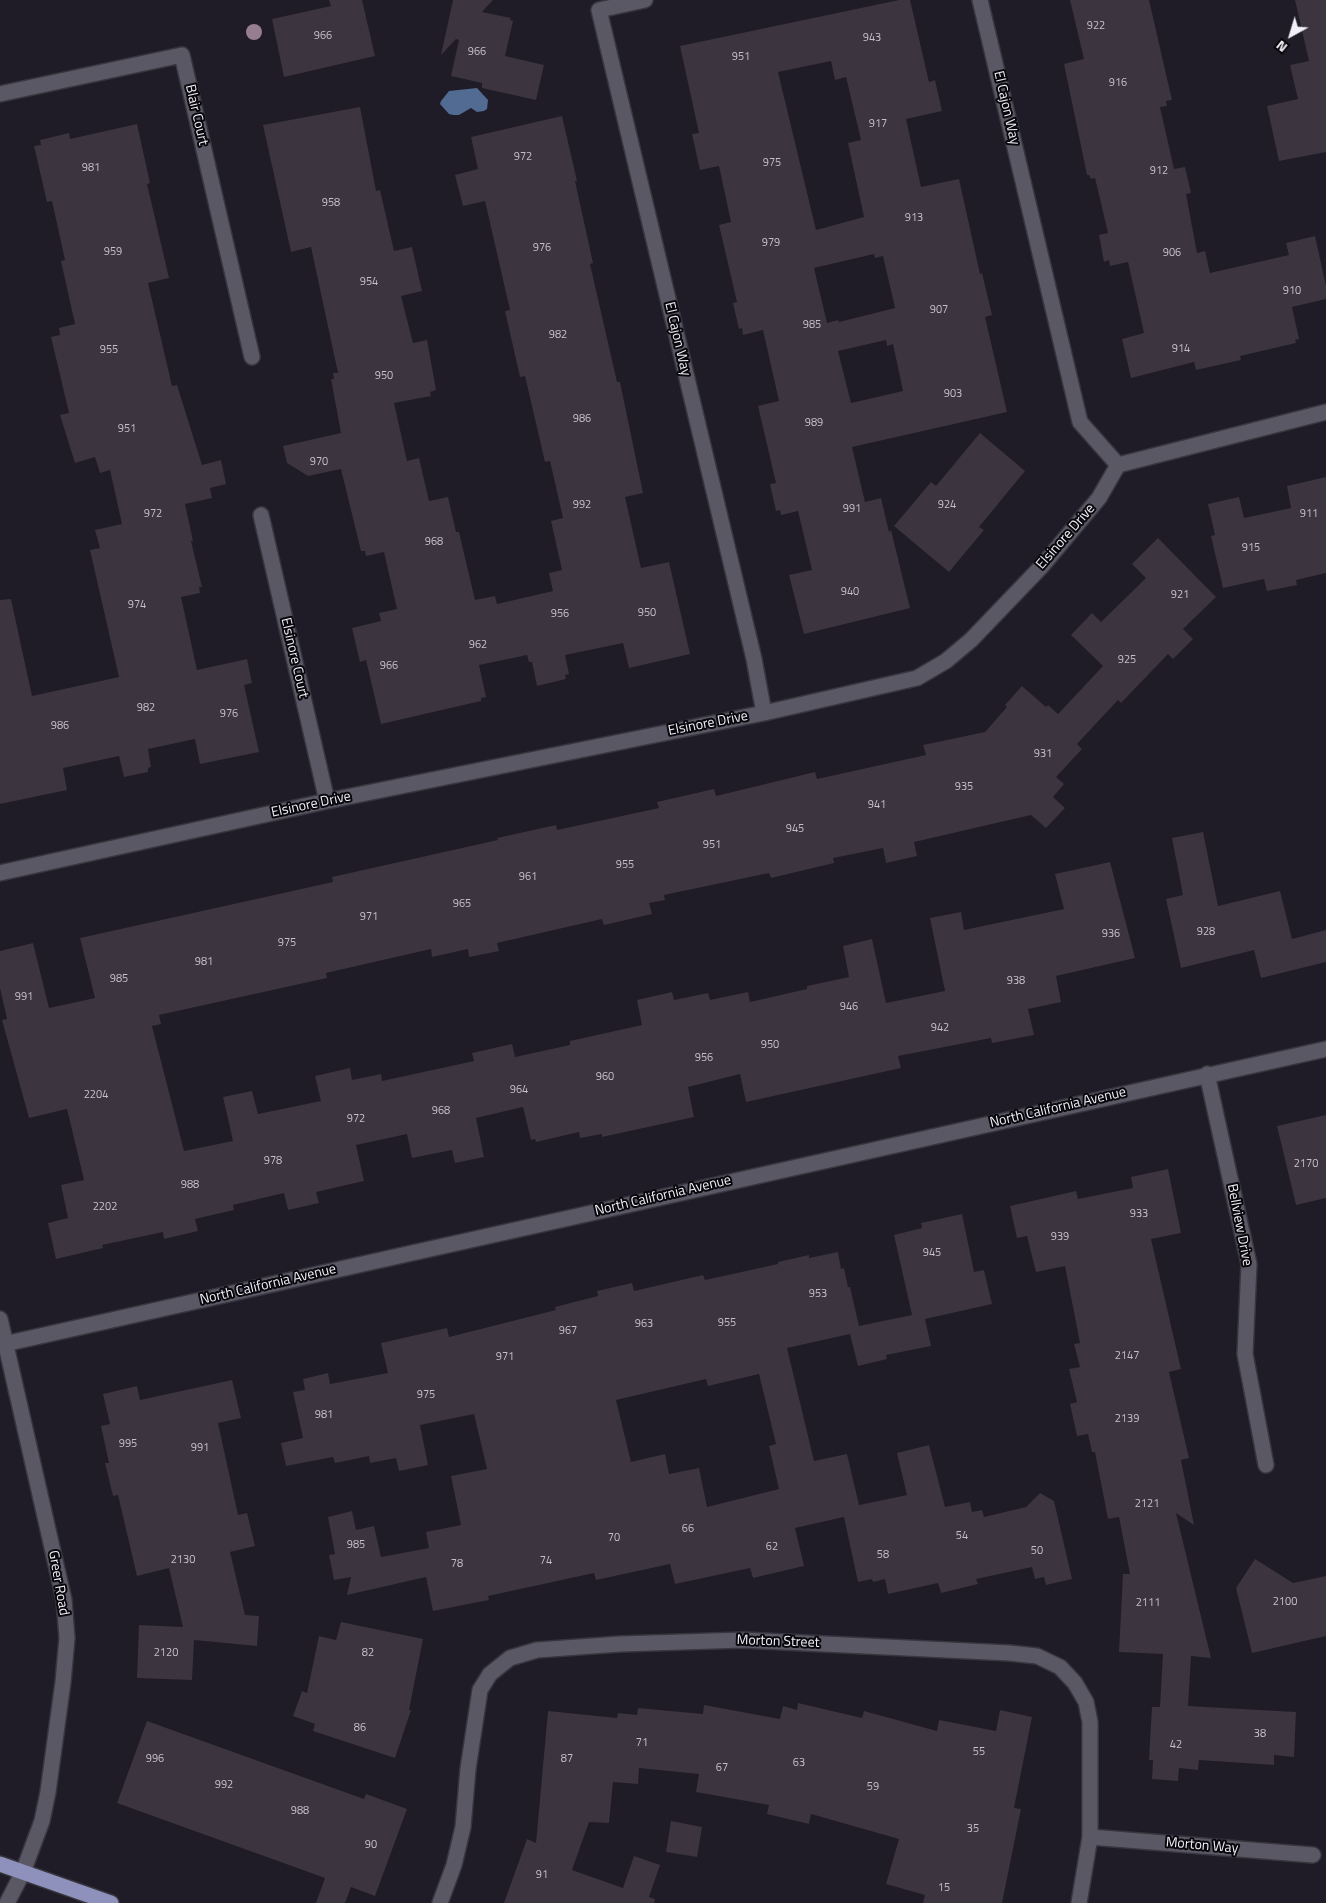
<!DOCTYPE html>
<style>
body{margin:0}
#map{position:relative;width:1326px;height:1903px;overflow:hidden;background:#1f1b27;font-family:"Titillium Web",sans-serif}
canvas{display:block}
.north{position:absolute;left:1266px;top:10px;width:50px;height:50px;-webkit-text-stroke:4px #08070c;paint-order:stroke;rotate:219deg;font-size:14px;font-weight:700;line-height:20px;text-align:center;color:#f1eff7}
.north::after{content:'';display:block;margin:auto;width:18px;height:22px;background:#f1eff7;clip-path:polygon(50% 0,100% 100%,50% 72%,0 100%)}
</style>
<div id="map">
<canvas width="1326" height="1903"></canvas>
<div class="north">N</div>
</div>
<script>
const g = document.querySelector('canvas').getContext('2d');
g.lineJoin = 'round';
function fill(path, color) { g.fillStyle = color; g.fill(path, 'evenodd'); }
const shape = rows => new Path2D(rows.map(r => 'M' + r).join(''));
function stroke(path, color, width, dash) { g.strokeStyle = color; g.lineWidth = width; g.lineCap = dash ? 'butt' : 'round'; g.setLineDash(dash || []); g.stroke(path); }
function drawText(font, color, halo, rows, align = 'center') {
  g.font = font + ' "Titillium Web",sans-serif'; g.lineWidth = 4; g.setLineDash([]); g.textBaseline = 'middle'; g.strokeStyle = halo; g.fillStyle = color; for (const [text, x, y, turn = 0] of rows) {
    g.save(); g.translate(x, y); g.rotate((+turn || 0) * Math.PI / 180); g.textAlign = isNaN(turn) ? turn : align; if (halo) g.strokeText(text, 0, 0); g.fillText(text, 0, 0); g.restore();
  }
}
fill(shape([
 [477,88,488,100,487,109,484,111,477,112,471,108,459,115,453,115,449,114,440,104,441,101,449,91]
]), '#516b93');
fill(shape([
 [329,0,362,0,375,56,284,77,272,19,331,6],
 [453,0,493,0,482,12,511,18,510,20,513,21,505,56,544,65,536,100,482,88,482,83,451,76,459,40,456,39,441,55],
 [899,0,910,0,929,82,935,80,942,111,906,119,921,187,959,179,980,274,982,273,992,315,985,317,1007,412,852,447,865,502,881,498,889,532,891,530,910,608,804,634,789,575,812,570,798,511,781,515,780,510,776,511,770,484,776,483,758,406,779,401,763,330,743,335,742,328,739,329,733,303,737,302,719,225,731,222,719,166,700,170,692,134,699,133,680,46],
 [831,61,835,80,846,77,861,140,848,143,864,217,816,230,778,72],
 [874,254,875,258,883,256,895,308,839,322,838,320,827,323,814,268],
 [886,340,887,346,893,344,903,391,851,403,838,351],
 [1070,0,1149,0,1172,100,1166,101,1167,106,1160,107,1174,169,1185,167,1191,193,1186,194,1197,253,1205,251,1210,273,1289,255,1286,243,1315,236,1326,286,1326,299,1292,307,1299,339,1295,340,1296,343,1240,356,1241,360,1196,370,1194,362,1131,378,1122,339,1144,333,1128,262,1110,266,1109,260,1104,262,1099,235,1108,233,1095,178,1091,179,1089,175,1087,175,1064,64,1084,59],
 [1295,0,1326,0,1326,152,1279,161,1267,106,1298,99,1290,65,1309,61],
 [360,107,376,191,380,190,394,251,412,247,422,291,401,296,413,343,427,340,436,390,430,392,431,396,394,403,407,461,419,458,429,501,448,497,456,532,459,532,475,600,495,596,497,604,553,591,549,573,562,570,551,521,563,518,550,461,545,462,525,376,520,377,505,311,510,310,485,201,463,206,455,175,478,169,471,137,562,116,577,181,575,181,593,263,590,264,617,382,620,382,643,493,625,497,641,568,669,562,690,654,629,668,623,643,565,655,569,674,565,675,566,679,537,686,532,662,529,662,527,655,479,665,486,697,481,698,481,701,381,724,366,660,360,662,352,628,381,621,379,613,397,609,384,552,366,556,365,551,361,551,341,469,308,476,287,463,283,446,341,433,331,379,334,379,333,373,338,373,311,247,291,252,263,125],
 [137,124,150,183,147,184,169,278,148,283,172,386,177,385,202,465,221,460,226,484,210,488,212,498,185,504,193,541,191,541,202,587,199,587,200,593,181,597,197,670,247,659,252,683,244,685,259,752,200,764,195,739,148,749,151,767,148,768,148,772,124,777,119,756,63,768,67,790,0,804,0,600,11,599,32,696,119,677,90,550,100,548,95,530,122,524,110,470,100,473,95,457,75,463,60,415,69,413,51,337,60,335,59,328,75,324,61,261,65,260,52,201,47,202,34,146,41,145,40,140,69,133,70,139],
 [980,433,1025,471,979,527,984,530,949,572,894,526,931,482,936,486],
 [1326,477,1326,573,1296,580,1297,585,1267,591,1264,579,1223,588,1211,536,1215,535,1208,504,1239,497,1244,518,1291,508,1287,486],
 [1158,538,1216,597,1183,629,1193,639,1173,659,1168,654,1121,703,1118,700,1077,744,1082,749,1056,777,1064,784,1053,797,1065,808,1046,828,1031,815,914,842,917,856,886,863,883,848,833,858,834,863,771,878,769,873,664,895,665,900,649,903,652,914,604,925,602,919,497,943,499,951,469,957,468,949,432,957,431,949,326,973,327,978,159,1015,161,1024,152,1026,184,1151,233,1141,223,1097,252,1091,258,1114,321,1101,315,1076,350,1068,352,1080,381,1074,382,1081,474,1061,472,1053,512,1044,515,1057,570,1045,570,1041,642,1025,637,1000,672,992,674,1000,708,993,710,1000,748,992,750,1002,807,989,807,986,849,977,843,946,872,939,886,1003,945,991,930,918,961,912,964,930,1064,909,1055,874,1110,862,1135,958,1056,976,1061,1002,1028,1009,1034,1035,992,1043,991,1038,898,1056,901,1068,746,1102,740,1074,688,1087,694,1117,602,1137,602,1134,580,1138,579,1132,536,1142,535,1139,531,1140,523,1107,476,1118,484,1157,455,1163,452,1150,412,1158,407,1134,356,1145,364,1181,316,1192,319,1203,288,1210,284,1193,233,1205,234,1210,195,1219,198,1231,164,1239,163,1232,102,1245,103,1248,56,1259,48,1223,68,1218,61,1185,84,1180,67,1109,29,1118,2,1020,7,1019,0,988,0,951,33,943,49,1008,95,998,80,938,333,882,332,877,498,840,497,838,556,825,557,830,659,808,657,802,714,789,716,796,815,772,817,779,926,755,923,745,985,732,1007,707,1005,705,1022,686,1046,707,1048,705,1058,714,1103,666,1071,635,1092,613,1101,622,1146,578,1132,564],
 [1203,832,1218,906,1280,891,1292,939,1326,930,1326,962,1261,978,1254,950,1181,968,1166,899,1183,895,1172,838],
 [1326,1115,1326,1198,1296,1205,1277,1126],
 [1168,1169,1181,1233,1151,1239,1181,1369,1169,1372,1189,1458,1181,1460,1194,1525,1176,1513,1211,1658,1191,1656,1188,1706,1296,1712,1294,1757,1274,1755,1274,1765,1199,1760,1198,1770,1179,1768,1178,1781,1152,1779,1153,1760,1149,1760,1152,1707,1160,1707,1163,1654,1119,1652,1123,1574,1130,1574,1119,1517,1108,1519,1095,1452,1092,1452,1088,1434,1077,1436,1070,1404,1077,1402,1069,1369,1080,1367,1074,1344,1080,1343,1065,1266,1036,1272,1027,1236,1017,1238,1010,1206,1076,1191,1078,1199,1133,1188,1131,1177],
 [962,1214,974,1272,984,1270,992,1304,925,1319,931,1346,886,1355,887,1359,858,1366,850,1334,787,1348,814,1461,847,1454,859,1505,907,1495,897,1453,929,1445,945,1507,970,1502,972,1512,982,1510,984,1517,1026,1507,1040,1493,1054,1501,1072,1579,1046,1585,1044,1577,1035,1579,1032,1567,976,1579,978,1584,941,1593,938,1583,888,1594,885,1579,873,1582,872,1579,858,1582,844,1517,795,1528,804,1566,753,1578,750,1568,675,1584,670,1564,596,1580,594,1573,488,1596,489,1600,433,1611,426,1577,347,1595,351,1577,334,1580,329,1555,335,1554,328,1517,352,1511,356,1530,374,1526,381,1557,429,1548,426,1532,461,1525,451,1476,487,1469,474,1414,420,1425,428,1465,399,1471,396,1458,370,1463,369,1456,335,1463,333,1457,286,1466,281,1443,303,1438,293,1392,305,1390,303,1379,328,1373,330,1384,388,1373,381,1343,447,1328,449,1337,556,1310,555,1307,598,1296,597,1291,632,1283,634,1291,703,1275,705,1280,778,1264,778,1262,809,1255,809,1258,838,1252,841,1269,844,1268,848,1287,850,1287,859,1326,912,1315,894,1235,922,1228,921,1223],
 [759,1374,776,1444,769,1446,779,1489,707,1507,699,1468,669,1474,665,1454,631,1462,616,1400,706,1379,708,1386],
 [232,1380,241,1418,218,1423,238,1515,247,1513,255,1546,230,1552,245,1615,259,1616,257,1646,194,1640,192,1680,137,1678,139,1625,183,1627,169,1568,137,1576,118,1495,113,1496,105,1463,109,1463,101,1426,110,1424,103,1394,137,1386,140,1400],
 [1255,1559,1293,1583,1326,1576,1326,1636,1252,1653,1236,1588],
 [341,1622,423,1639,409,1710,411,1710,395,1758,313,1731,315,1724,293,1716,302,1691,307,1693,319,1636,336,1640],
 [798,1703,862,1718,864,1711,937,1731,939,1720,996,1731,1000,1710,1032,1717,1014,1808,1021,1809,1002,1903,923,1903,925,1895,886,1884,899,1839,811,1814,809,1824,767,1814,769,1805,696,1792,699,1774,639,1768,638,1784,613,1782,609,1823,589,1822,572,1870,623,1888,634,1856,660,1865,649,1897,655,1899,654,1903,504,1903,527,1839,536,1843,548,1711,617,1718,618,1713,637,1715,638,1708,703,1714,704,1705,780,1719,783,1706,797,1710],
 [147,1721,364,1799,366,1794,407,1809,375,1896,351,1887,345,1903,316,1903,325,1878,117,1803],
 [671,1821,702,1827,697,1857,666,1852]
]), '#3c343f');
const minor = shape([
 [645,0,599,10,754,659,764,713],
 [980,0,1080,422,1118,465],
 [0,94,182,55,252,357],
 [261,515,327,801],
 [0,873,327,801,764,713,917,678,946,661,971,640,1042,566,1099,498,1118,465,1326,412],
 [1207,1074,1249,1264,1245,1354,1266,1465],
 [0,1319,64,1600,67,1638,63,1682,48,1792,42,1821,23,1872,7,1903],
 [0,1345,1326,1049],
 [1090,1837,1313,1855],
 [440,1903,454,1865,463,1827,468,1769,480,1690,490,1674,510,1658,537,1650,620,1644,743,1640,1009,1653,1037,1656,1060,1667,1075,1683,1086,1702,1090,1722,1090,1837,1079,1903]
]);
const major = shape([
 [0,1864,111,1903]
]);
stroke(minor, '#37353e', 18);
stroke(major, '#37353e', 18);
stroke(minor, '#5b5865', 15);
stroke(major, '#8d91bc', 15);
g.fillStyle = '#967d92';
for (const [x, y] of [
 [254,32]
]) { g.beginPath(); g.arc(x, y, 8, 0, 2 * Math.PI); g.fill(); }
drawText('11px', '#c4c0c9', null, [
 ["922",1096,26],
 ["966",323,36],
 ["943",872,38],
 ["966",477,52],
 ["951",741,57],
 ["916",1118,83],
 ["917",878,124],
 ["972",523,157],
 ["975",772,163],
 ["981",91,168],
 ["912",1159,171],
 ["958",331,203],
 ["913",914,218],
 ["979",771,243],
 ["976",542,248],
 ["959",113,252],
 ["906",1172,253],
 ["954",369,282],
 ["910",1292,291],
 ["907",939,310],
 ["985",812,325],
 ["982",558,335],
 ["914",1181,349],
 ["955",109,350],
 ["950",384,376],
 ["903",953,394],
 ["986",582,419],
 ["989",814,423],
 ["951",127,429],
 ["970",319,462],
 ["992",582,505],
 ["924",947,505],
 ["991",852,509],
 ["972",153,514],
 ["911",1309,514],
 ["968",434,542],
 ["915",1251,548],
 ["940",850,592],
 ["921",1180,595],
 ["974",137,605],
 ["950",647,613],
 ["956",560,614],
 ["962",478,645],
 ["925",1127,660],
 ["966",389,666],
 ["982",146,708],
 ["976",229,714],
 ["986",60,726],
 ["931",1043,754],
 ["935",964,787],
 ["941",877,805],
 ["945",795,829],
 ["951",712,845],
 ["955",625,865],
 ["961",528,877],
 ["965",462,904],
 ["971",369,917],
 ["928",1206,932],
 ["936",1111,934],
 ["975",287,943],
 ["981",204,962],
 ["985",119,979],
 ["938",1016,981],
 ["991",24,997],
 ["946",849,1007],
 ["942",940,1028],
 ["950",770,1045],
 ["956",704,1058],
 ["960",605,1077],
 ["964",519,1090],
 ["2204",96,1095],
 ["968",441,1111],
 ["972",356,1119],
 ["978",273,1161],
 ["2170",1306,1164],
 ["988",190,1185],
 ["2202",105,1207],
 ["933",1139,1214],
 ["939",1060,1237],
 ["945",932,1253],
 ["953",818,1294],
 ["955",727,1323],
 ["963",644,1324],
 ["967",568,1331],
 ["2147",1127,1356],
 ["971",505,1357],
 ["975",426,1395],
 ["981",324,1415],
 ["2139",1127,1419],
 ["995",128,1444],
 ["991",200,1448],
 ["2121",1147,1504],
 ["66",688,1529],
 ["54",962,1536],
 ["70",614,1538],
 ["985",356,1545],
 ["62",772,1547],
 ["50",1037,1551],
 ["58",883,1555],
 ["2130",183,1560],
 ["74",546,1561],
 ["78",457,1564],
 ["2100",1285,1602],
 ["2111",1148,1603],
 ["2120",166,1653],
 ["82",368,1653],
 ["86",360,1728],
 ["38",1260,1734],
 ["71",642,1743],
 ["42",1176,1745],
 ["55",979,1752],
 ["996",155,1759],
 ["87",567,1759],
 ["63",799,1763],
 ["67",722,1768],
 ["992",224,1785],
 ["59",873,1787],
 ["988",300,1811],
 ["35",973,1829],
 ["90",371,1845],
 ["91",542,1875],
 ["15",944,1888]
]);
drawText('14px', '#f1eff7', '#08070c', [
 ["El Cajon Way",1006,108,77],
 ["Blair Court",196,115,77],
 ["El Cajon Way",677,339,77],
 ["Elsinore Drive",1066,537,-49],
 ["Elsinore Court",294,658,77],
 ["Elsinore Drive",708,724,-11],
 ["Elsinore Drive",311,805,-12],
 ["North California Avenue",1058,1108,-13],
 ["North California Avenue",663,1196,-13],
 ["Bellview Drive",1239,1225,79],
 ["North California Avenue",268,1285,-13],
 ["Greer Road",58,1583,80],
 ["Morton Street",778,1642,2],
 ["Morton Way",1202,1846,5]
]);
</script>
